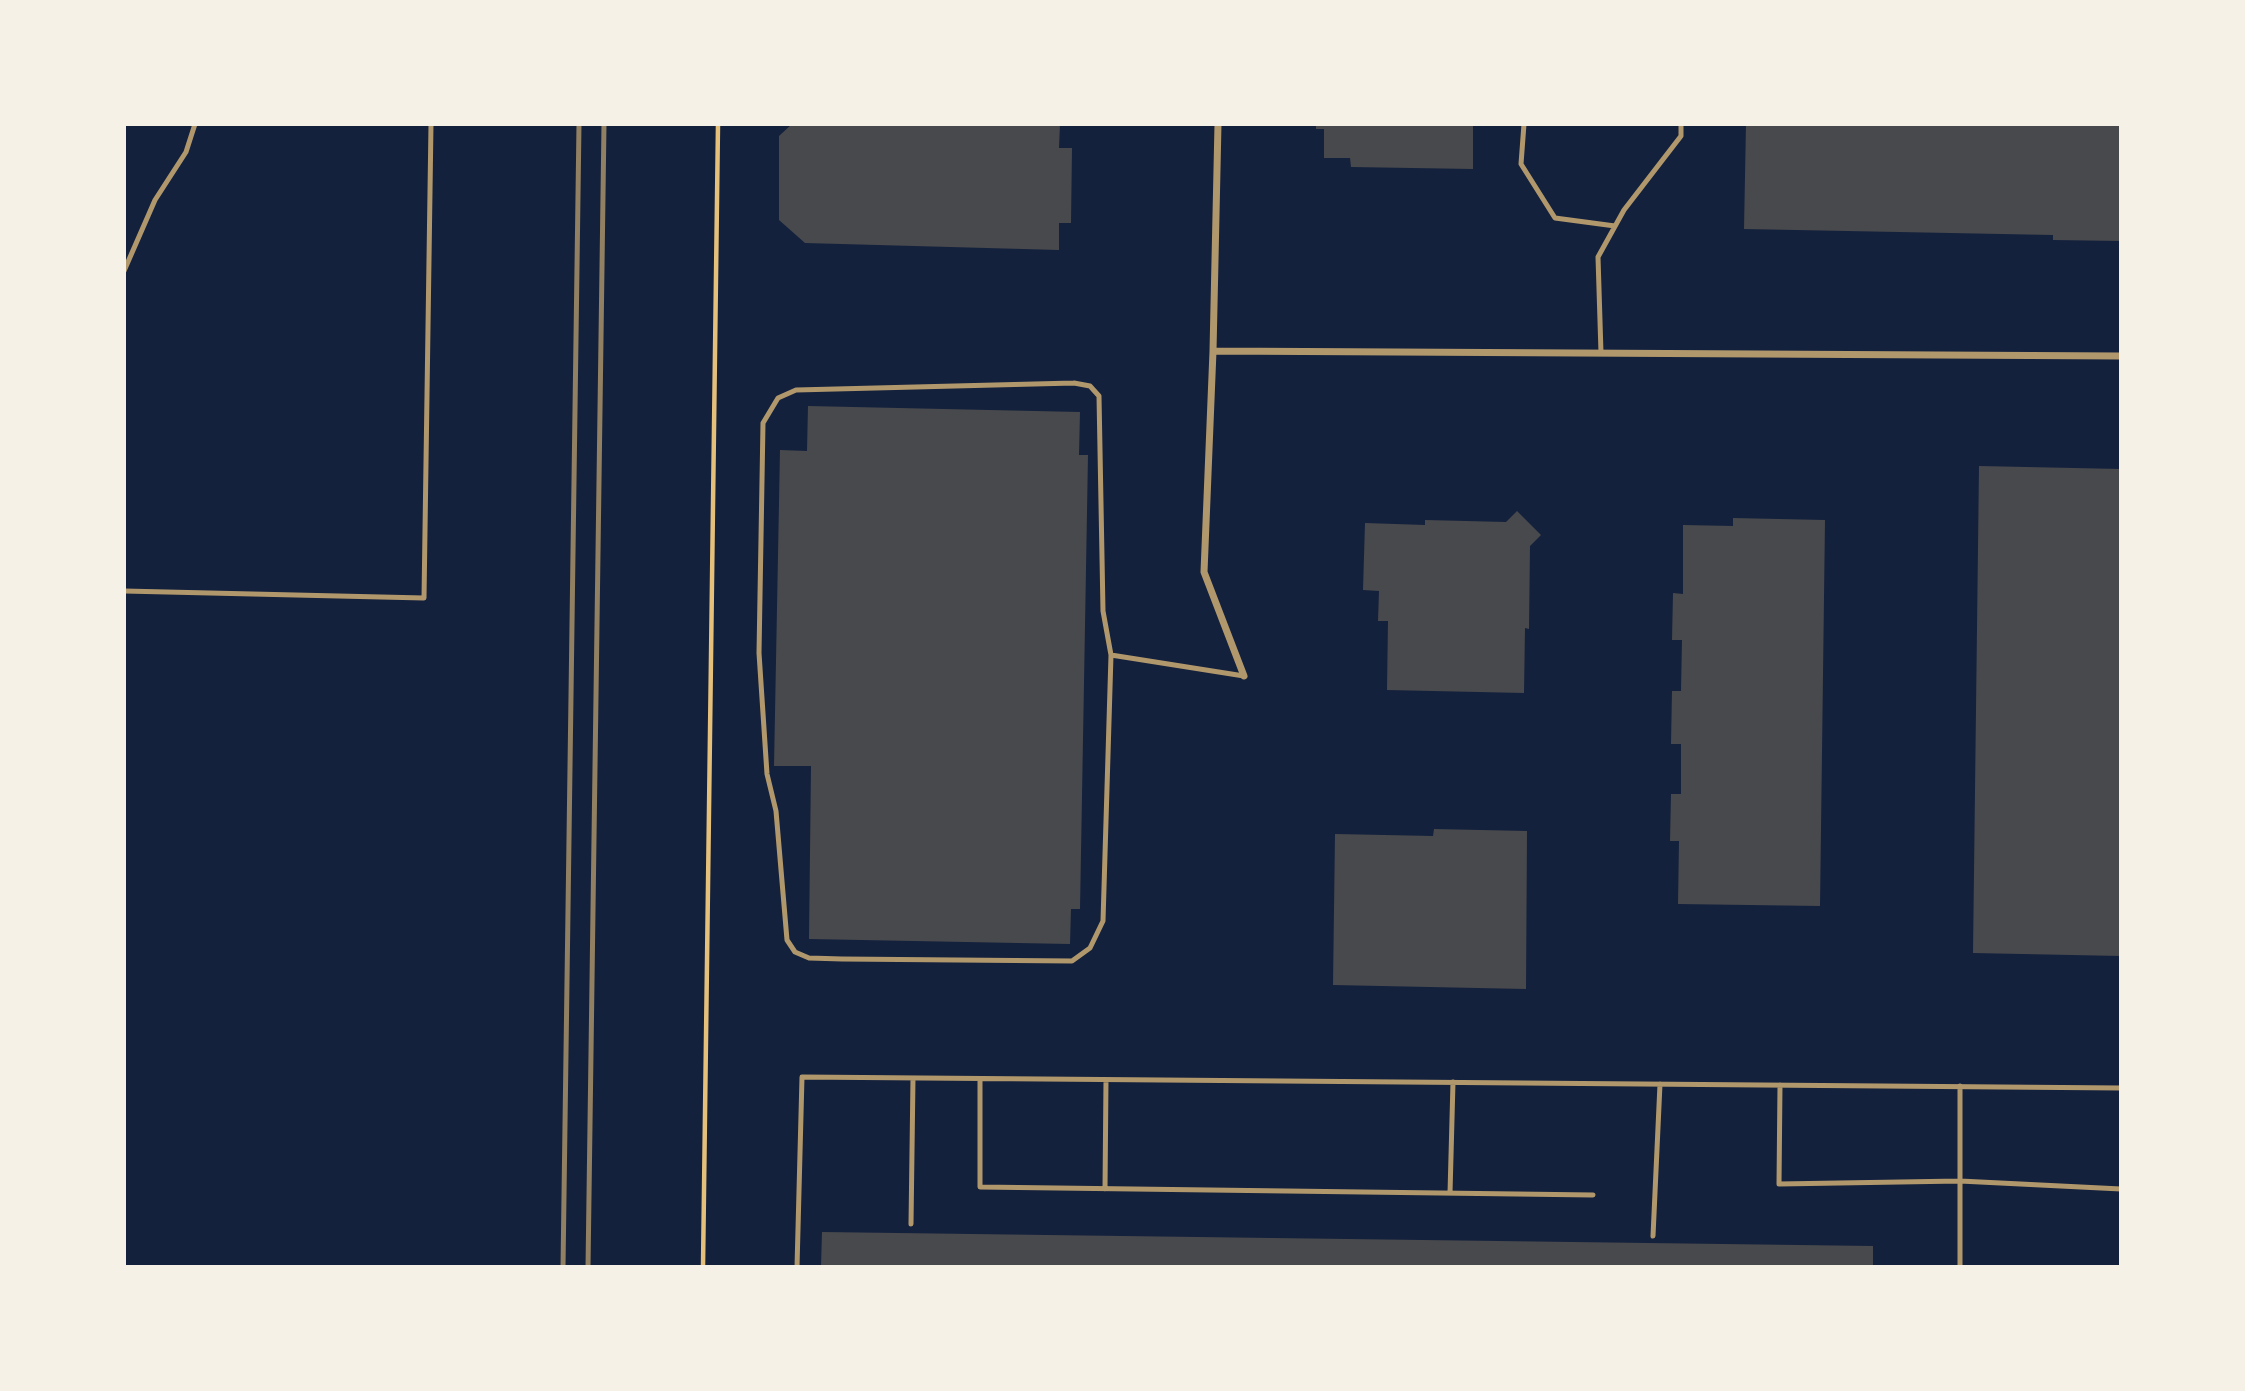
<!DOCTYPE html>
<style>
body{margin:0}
#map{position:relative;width:2245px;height:1391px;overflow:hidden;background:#14213d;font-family:Jost,sans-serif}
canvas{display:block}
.frame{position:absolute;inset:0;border:126px solid #f6f1e7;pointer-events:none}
</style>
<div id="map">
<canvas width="2245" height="1391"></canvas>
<div class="frame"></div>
</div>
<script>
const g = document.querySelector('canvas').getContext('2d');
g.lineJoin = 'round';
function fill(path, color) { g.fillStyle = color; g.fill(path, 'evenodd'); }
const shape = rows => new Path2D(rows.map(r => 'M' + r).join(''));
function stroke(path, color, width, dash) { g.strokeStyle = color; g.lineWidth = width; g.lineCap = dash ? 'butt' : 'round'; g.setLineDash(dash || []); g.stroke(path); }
fill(shape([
 [792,124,1060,124,1059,148,1072,148,1071,223,1059,223,1059,250,805,243,779,220,779,136],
 [1316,124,1473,124,1473,169,1351,167,1350,158,1324,158,1324,129,1316,129],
 [1746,124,2121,124,2121,241,2053,240,2053,235,1744,229],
 [808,406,1080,412,1079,455,1088,455,1080,909,1071,909,1070,944,809,939,811,766,774,766,780,450,807,451],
 [1979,466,2121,469,2121,956,1973,953],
 [1517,511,1541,535,1530,546,1529,629,1525,628,1524,693,1387,690,1388,621,1378,621,1379,591,1363,590,1365,523,1425,525,1425,520,1506,522],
 [1733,518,1825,520,1820,906,1678,904,1679,841,1670,841,1671,794,1681,794,1681,744,1671,744,1672,691,1681,691,1682,640,1672,640,1673,593,1683,594,1683,525,1733,526],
 [1434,829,1527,831,1526,989,1333,985,1335,834,1433,836],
 [822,1232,1873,1246,1873,1267,821,1267]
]), '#48494c');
stroke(shape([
 [703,1267,718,124]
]), '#e5c07b', 4.5);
stroke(shape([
 [1524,124,1521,164,1555,218,1615,226],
 [124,271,155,200,186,152,195,124],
 [1601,353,1598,257,1624,210,1681,136,1681,124],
 [1074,383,1090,386,1099,396,1103,611,1111,655,1103,921,1090,948,1072,961,842,959,809,958,795,952,787,940,776,811,767,774,759,653,763,423,778,398,796,390,1074,383],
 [124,591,424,598,431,124],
 [1111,655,1244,676],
 [980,1079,980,1187,1593,1195],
 [1780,1085,1779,1184,1960,1181,2121,1189],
 [1960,1086,1960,1267],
 [1105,1189,1106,1080],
 [1450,1193,1453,1082],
 [911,1224,913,1078],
 [1653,1236,1660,1084],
 [797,1267,802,1077,2121,1088]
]), '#b1986c', 5);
stroke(shape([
 [1218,124,1213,351,1204,572,1244,676],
 [1213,351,2121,356]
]), '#b1986c', 7);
stroke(shape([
 [563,1267,579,124],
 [588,1267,604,124]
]), '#918062', 5);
</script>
